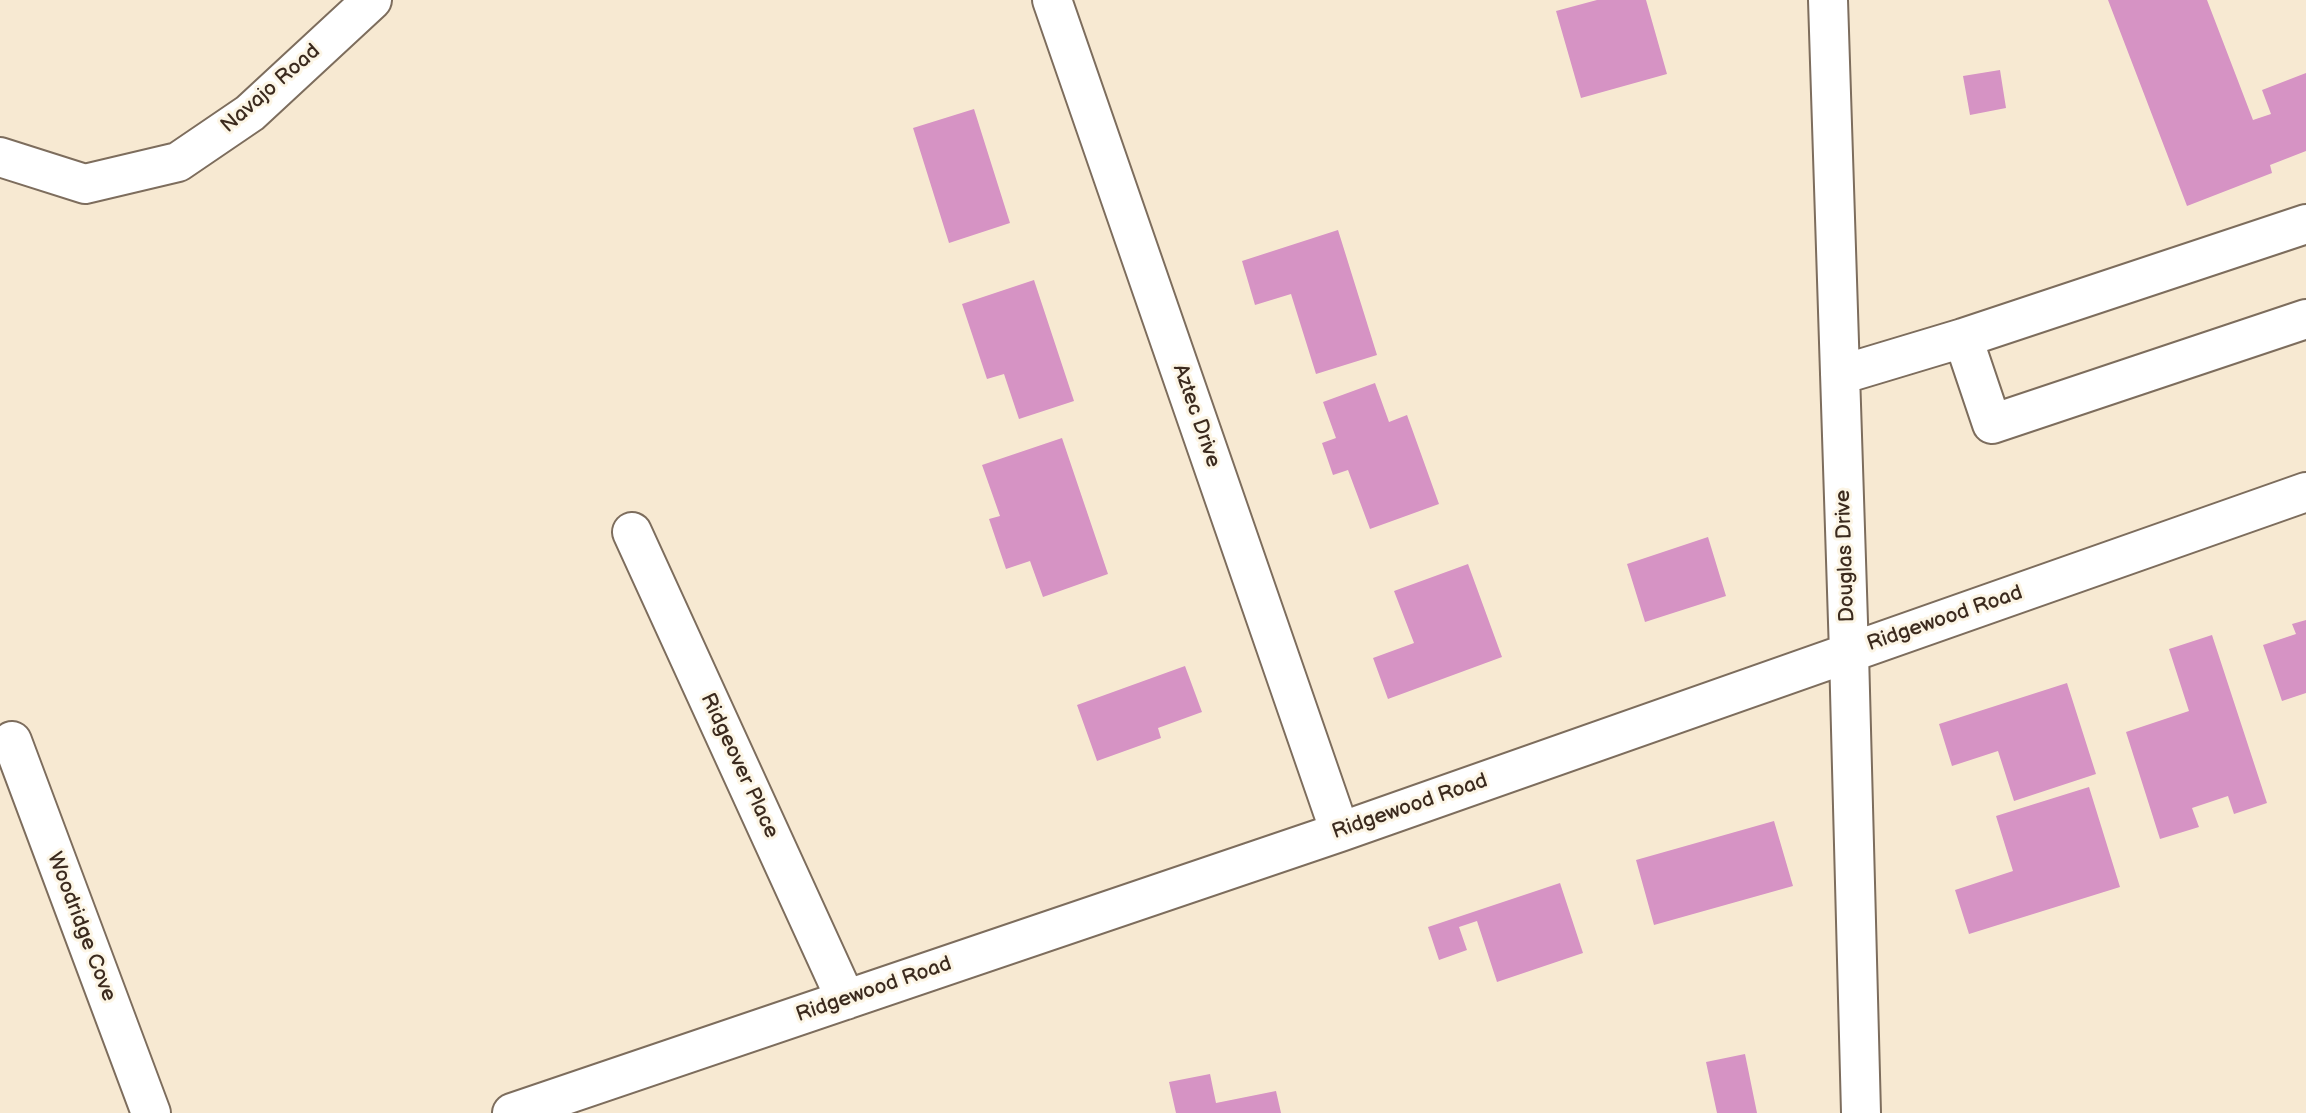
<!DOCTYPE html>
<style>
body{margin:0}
canvas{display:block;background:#f7e9d2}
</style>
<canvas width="2306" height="1113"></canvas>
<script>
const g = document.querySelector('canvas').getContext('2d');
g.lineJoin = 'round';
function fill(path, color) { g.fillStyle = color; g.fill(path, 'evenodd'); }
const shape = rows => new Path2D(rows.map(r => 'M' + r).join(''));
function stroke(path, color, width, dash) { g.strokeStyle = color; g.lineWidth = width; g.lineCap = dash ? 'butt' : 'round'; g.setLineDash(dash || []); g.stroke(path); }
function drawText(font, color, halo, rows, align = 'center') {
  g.font = font + ' "Balsamiq Sans",sans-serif'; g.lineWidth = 6; g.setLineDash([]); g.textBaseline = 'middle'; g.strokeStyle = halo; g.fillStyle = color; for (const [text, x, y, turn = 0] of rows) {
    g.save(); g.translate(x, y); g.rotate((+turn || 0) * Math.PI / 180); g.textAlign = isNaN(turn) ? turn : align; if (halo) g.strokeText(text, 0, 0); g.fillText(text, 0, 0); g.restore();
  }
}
fill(shape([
 [1597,0,1646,0,1667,74,1581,98,1556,11],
 [2108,0,2207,0,2253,120,2271,114,2262,90,2306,73,2306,151,2270,165,2272,173,2187,206],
 [2000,70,2006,108,1970,115,1963,76],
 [974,109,1010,223,949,243,913,128],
 [1338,230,1377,355,1316,374,1291,294,1255,305,1242,261],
 [1034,280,1074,401,1019,419,1004,374,987,379,962,304],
 [1375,383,1389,422,1407,415,1439,504,1370,529,1348,470,1333,475,1322,443,1336,438,1323,402],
 [1062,438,1108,574,1043,597,1030,561,1006,569,989,519,1000,516,982,465],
 [1708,537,1726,596,1645,622,1627,564],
 [1468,564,1502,657,1388,699,1373,658,1414,643,1394,591],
 [2306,620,2306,693,2282,701,2263,645,2296,634,2292,624],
 [2212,635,2267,803,2234,814,2228,796,2192,808,2199,827,2160,839,2126,732,2189,711,2169,649],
 [1185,666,1202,712,1158,728,1161,738,1097,761,1077,705],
 [2067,683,2096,774,2014,801,1998,751,1952,766,1939,724],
 [2089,787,2120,887,1969,934,1955,890,2013,871,1996,816],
 [1774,821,1793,886,1654,925,1636,860],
 [1560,883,1583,953,1497,982,1477,921,1459,927,1467,950,1439,960,1428,927],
 [1745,1054,1757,1113,1717,1113,1706,1062],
 [1210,1074,1216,1103,1276,1091,1281,1113,1176,1113,1169,1082]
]), '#d693c4');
const minor = shape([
 [1052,0,1340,832],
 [1828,0,1849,653,1861,1113],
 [0,157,85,184,178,162,250,113,372,0],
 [1963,338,1992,424,2306,319],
 [1840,375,1963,338,2306,224],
 [632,532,846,1000],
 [12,741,151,1113],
 [512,1113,1340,832,2306,492]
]);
stroke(minor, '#7d6d5d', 42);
stroke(minor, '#fff', 38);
drawText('21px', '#3b2a1e', '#fcf5e5', [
 ["Navajo Road",271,89,-41],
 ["Aztec Drive",1196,416,71],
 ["Douglas Drive",1846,556,-92],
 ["Ridgewood Road",1945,619,-19],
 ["Ridgeover Place",739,766,65],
 ["Ridgewood Road",1410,807,-19],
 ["Woodridge Cove",81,927,69],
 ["Ridgewood Road",874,990,-19]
]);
</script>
